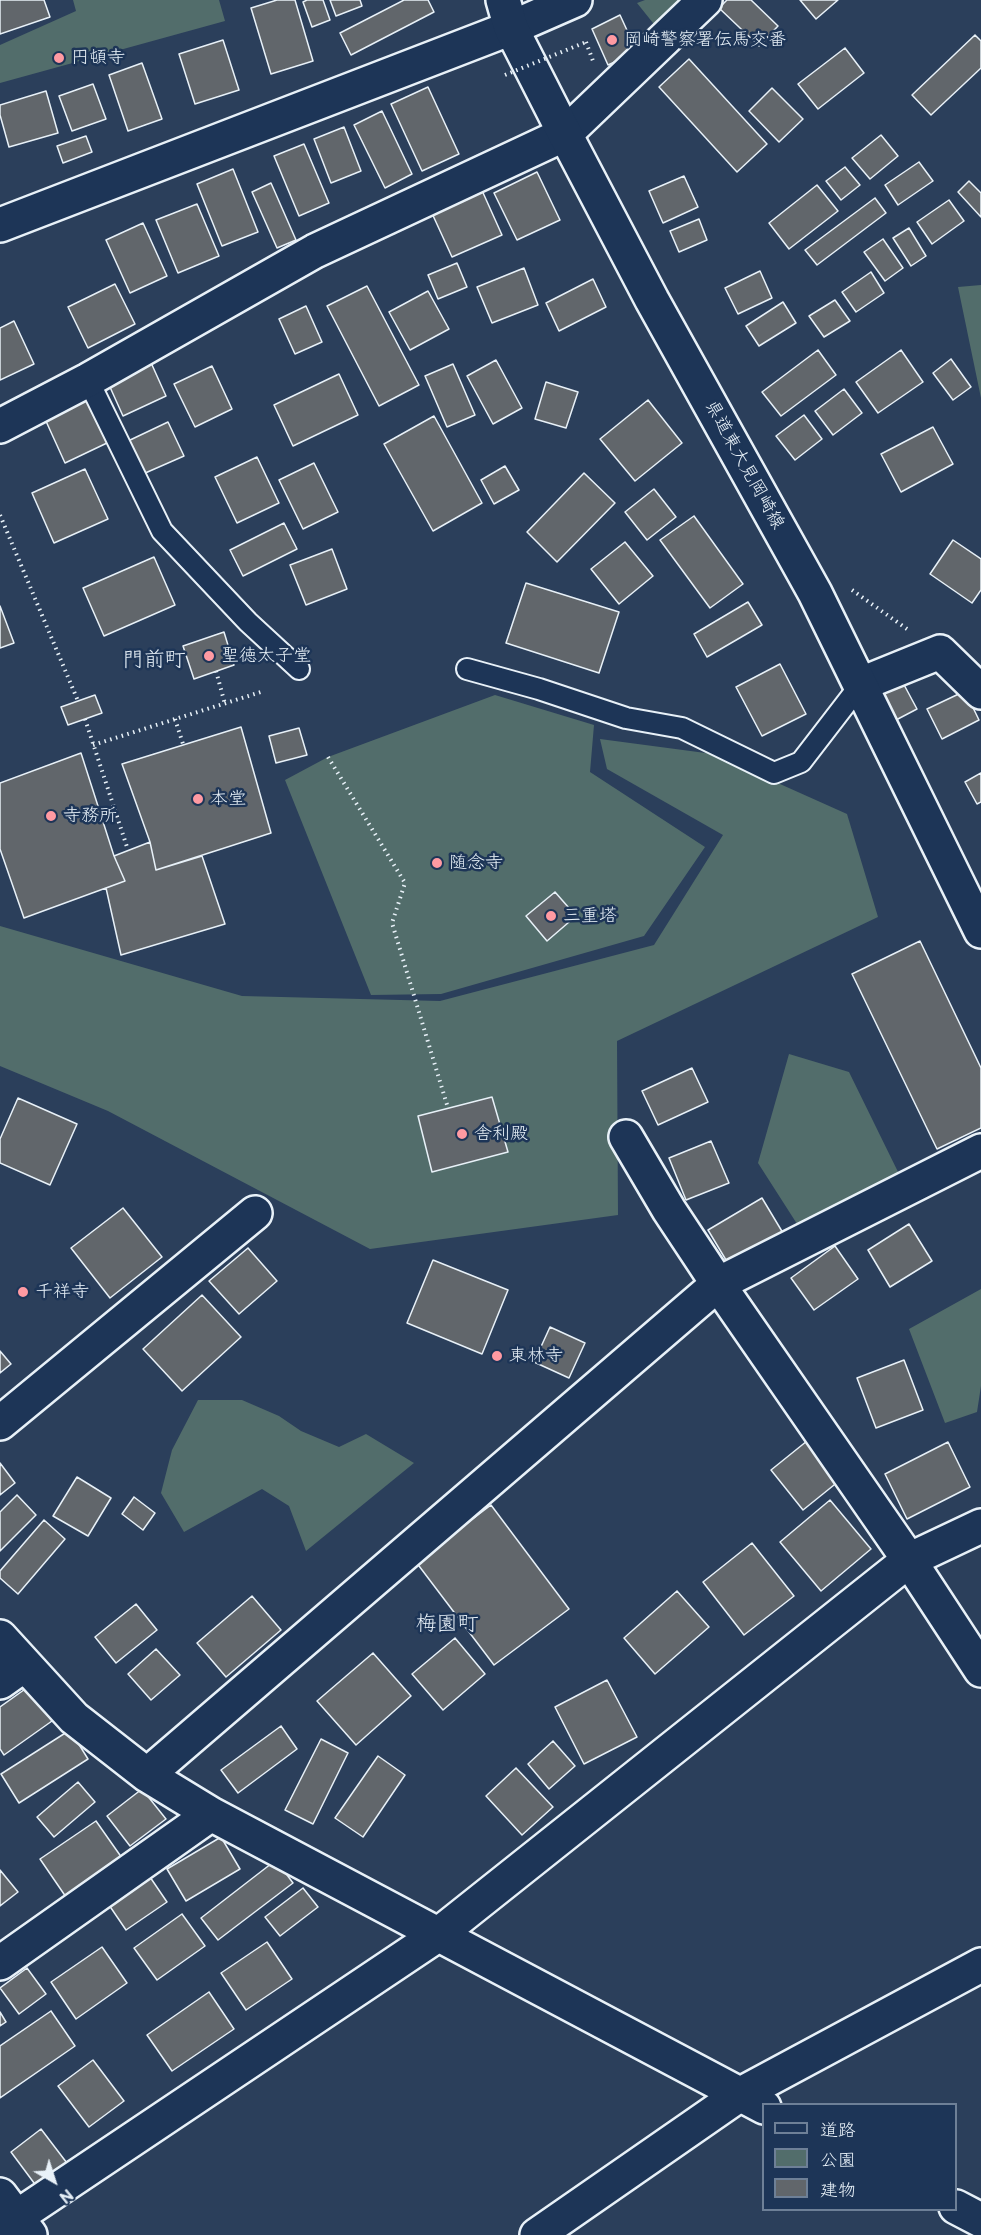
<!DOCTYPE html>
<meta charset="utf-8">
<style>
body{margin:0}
#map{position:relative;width:981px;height:2235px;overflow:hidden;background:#2b3f5b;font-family:"Balsamiq Sans","Klee One",sans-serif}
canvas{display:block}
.legend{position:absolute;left:762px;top:2103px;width:195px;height:108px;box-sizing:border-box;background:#1d3557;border:2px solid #6e8097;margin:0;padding:8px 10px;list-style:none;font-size:18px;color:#e8f1f8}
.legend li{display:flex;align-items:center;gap:12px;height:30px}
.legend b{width:30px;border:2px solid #6e8097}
.north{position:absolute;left:24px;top:2151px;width:60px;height:60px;-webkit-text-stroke:4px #1d3557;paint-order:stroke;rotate:141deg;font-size:16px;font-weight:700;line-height:24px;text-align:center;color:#e8f1f8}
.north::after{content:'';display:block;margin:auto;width:21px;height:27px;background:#e8f1f8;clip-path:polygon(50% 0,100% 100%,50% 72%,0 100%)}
</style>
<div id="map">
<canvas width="981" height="2235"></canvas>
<ul class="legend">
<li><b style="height:8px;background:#1d3557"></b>道路</li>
<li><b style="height:16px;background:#526d6b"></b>公園</li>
<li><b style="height:16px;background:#61666b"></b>建物</li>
</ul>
<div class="north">N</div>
</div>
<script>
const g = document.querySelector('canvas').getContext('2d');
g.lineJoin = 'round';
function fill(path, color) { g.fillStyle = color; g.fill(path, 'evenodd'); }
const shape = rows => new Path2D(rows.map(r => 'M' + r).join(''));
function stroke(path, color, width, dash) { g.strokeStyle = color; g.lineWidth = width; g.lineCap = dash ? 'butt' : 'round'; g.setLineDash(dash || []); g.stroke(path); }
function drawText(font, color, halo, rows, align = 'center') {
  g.font = font + ' "Balsamiq Sans","Klee One",sans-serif'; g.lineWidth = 5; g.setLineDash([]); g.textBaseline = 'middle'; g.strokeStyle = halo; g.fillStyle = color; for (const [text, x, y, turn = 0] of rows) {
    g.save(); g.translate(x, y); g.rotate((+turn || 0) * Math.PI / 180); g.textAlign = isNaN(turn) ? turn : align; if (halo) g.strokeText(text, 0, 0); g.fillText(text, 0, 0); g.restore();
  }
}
fill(shape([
 [73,0,219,0,225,21,0,83,0,45,76,11],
 [645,0,691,0,661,33,637,3],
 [981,285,981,398,958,287],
 [495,695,594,725,590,772,705,847,644,936,441,994,371,995,285,780,328,757],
 [600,739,713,754,847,814,878,917,617,1041,618,1215,370,1249,108,1111,0,1066,0,926,242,996,440,1001,654,945,723,835,607,769],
 [789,1054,849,1072,901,1178,799,1227,758,1163],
 [981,1289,981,1386,977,1412,945,1423,909,1329],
 [198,1400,242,1400,279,1416,301,1431,339,1447,366,1434,414,1463,306,1551,289,1506,262,1489,184,1532,161,1493,172,1450]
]), '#526d6b');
const building = shape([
 [0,0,44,0,50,17,0,34,0,0],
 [277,0,295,0,313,61,271,74,251,8,277,0],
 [307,0,323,0,330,20,312,27,303,2,307,0],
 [330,0,360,0,362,6,336,16,330,0],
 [404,0,428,0,434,12,351,55,340,33,404,0],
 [727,0,751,0,778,26,759,46,719,8,727,0],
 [800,0,838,0,816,19,800,0],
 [620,15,637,52,608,65,592,29,620,15],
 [975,35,981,41,981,68,931,115,912,95,975,35],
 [223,40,239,90,195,104,179,54,223,40],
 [845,48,864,73,818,109,798,84,845,48],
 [689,59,767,144,737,172,659,87,689,59],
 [142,63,162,119,128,131,109,75,142,63],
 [93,84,106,119,72,131,59,96,93,84],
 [428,87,459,154,422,171,391,104,428,87],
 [772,88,803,119,779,142,749,111,772,88],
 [46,91,58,133,9,147,0,115,0,105,46,91],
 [382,111,412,174,385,188,354,125,382,111],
 [344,127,361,171,331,183,314,139,344,127],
 [881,135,898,156,870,179,852,158,881,135],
 [86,136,92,152,63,163,57,146,86,136],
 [304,144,329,203,299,216,274,156,304,144],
 [919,162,933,181,898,205,885,185,919,162],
 [845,167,860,185,841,200,826,181,845,167],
 [233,169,258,232,222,246,197,184,233,169],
 [537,172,560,220,517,240,494,193,537,172],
 [684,176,698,207,663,223,649,191,684,176],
 [969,181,981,193,981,217,958,192,969,181],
 [271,183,296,240,277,248,252,192,271,183],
 [817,185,838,211,789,249,769,223,817,185],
 [480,186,502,235,452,257,430,209,480,186],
 [875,198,886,213,817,265,805,250,875,198],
 [949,200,964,221,932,244,917,222,949,200],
 [197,204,219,256,178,273,156,220,197,204],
 [699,219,707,240,679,252,670,231,699,219],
 [143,223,167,276,130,293,106,240,143,223],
 [909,228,926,256,911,266,893,238,909,228],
 [883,239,903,268,885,281,864,252,883,239],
 [457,263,467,287,438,299,428,275,457,263],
 [524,268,538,305,492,323,477,287,524,268],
 [760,271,772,298,738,314,725,288,760,271],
 [871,272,884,293,856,312,842,292,871,272],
 [593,279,606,307,559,331,546,303,593,279],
 [115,284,135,324,88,348,68,307,115,284],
 [367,286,419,385,379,406,327,306,367,286],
 [428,291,449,329,410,350,389,312,428,291],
 [835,300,850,321,824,337,809,316,835,300],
 [783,302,796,323,759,346,746,326,783,302],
 [306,306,322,342,295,354,279,319,306,306],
 [14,321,34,364,0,380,0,328,14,321],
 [818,350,836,375,781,416,762,392,818,350],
 [901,350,923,382,878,413,856,382,901,350],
 [148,356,166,396,123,416,105,376,148,356],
 [951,359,971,387,953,400,933,373,951,359],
 [496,360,522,408,493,424,467,376,496,360],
 [453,364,475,415,447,427,425,376,453,364],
 [212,366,232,409,195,427,174,384,212,366],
 [339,374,358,415,293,446,274,405,339,374],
 [546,382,578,392,566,428,535,419,546,382],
 [844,389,862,413,833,435,815,411,844,389],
 [86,399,107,443,65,463,45,419,86,399],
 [648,400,682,443,635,481,600,439,648,400],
 [804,415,822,439,795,460,776,436,804,415],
 [434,416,482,503,433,531,384,444,434,416],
 [168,422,184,456,143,474,128,441,168,422],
 [933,427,953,464,901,492,881,454,933,427],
 [257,457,279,503,237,523,215,477,257,457],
 [314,463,338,512,303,529,279,480,314,463],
 [505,466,519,490,494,504,481,480,505,466],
 [85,469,108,519,54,543,32,493,85,469],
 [584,473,615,503,557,562,527,532,584,473],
 [654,489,676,517,647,540,625,512,654,489],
 [694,516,743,584,710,608,660,540,694,516],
 [284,523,297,549,243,576,230,550,284,523],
 [953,540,981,559,981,590,972,603,930,574,953,540],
 [625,542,653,576,619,604,591,569,625,542],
 [332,549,347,589,306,605,290,565,332,549],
 [154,557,175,605,104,636,83,588,154,557],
 [526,583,619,612,599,673,506,643,526,583],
 [748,602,762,625,707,657,694,634,748,602],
 [0,606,14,643,0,648,0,606],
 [224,632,234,665,194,679,183,646,224,632],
 [780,664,806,714,762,736,736,687,780,664],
 [902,681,917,709,896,720,881,692,902,681],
 [965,691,979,720,942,739,927,709,965,691],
 [95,695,102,713,68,725,61,707,95,695],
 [241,727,271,833,156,870,150,842,122,764,241,727],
 [299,728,307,755,276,763,269,736,299,728],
 [81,753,114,856,125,881,24,918,0,849,0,783,81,753],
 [981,773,981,802,977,804,965,782,981,773],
 [150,842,156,870,202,856,225,924,121,955,106,888,125,881,114,856,150,842],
 [555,892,576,916,547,941,526,916,555,892],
 [920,941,981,1068,981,1128,937,1149,852,974,920,941],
 [692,1068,708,1102,658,1125,642,1091,692,1068],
 [492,1097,508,1152,432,1172,418,1116,492,1097],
 [18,1098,77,1124,50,1185,0,1163,0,1139,18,1098],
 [711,1141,729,1183,686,1200,669,1158,711,1141],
 [762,1198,783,1233,729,1265,708,1230,762,1198],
 [123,1208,162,1257,110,1298,71,1248,123,1208],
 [909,1224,932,1261,890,1287,868,1250,909,1224],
 [835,1246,858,1279,814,1310,791,1278,835,1246],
 [248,1248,277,1281,239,1314,209,1281,248,1248],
 [433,1260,508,1290,482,1354,407,1323,433,1260],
 [202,1295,241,1337,182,1391,143,1349,202,1295],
 [550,1327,585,1343,569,1378,534,1362,550,1327],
 [0,1351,11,1364,0,1373,0,1351],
 [904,1360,923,1410,876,1428,857,1378,904,1360],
 [807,1441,839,1481,803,1510,771,1470,807,1441],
 [948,1442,970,1487,907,1519,885,1474,948,1442],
 [0,1463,15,1483,0,1495,0,1463],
 [77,1477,111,1498,88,1536,53,1516,77,1477],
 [17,1495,36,1515,0,1551,0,1512,17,1495],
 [134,1497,155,1513,143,1530,122,1514,134,1497],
 [830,1500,871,1549,821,1591,780,1542,830,1500],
 [491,1505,569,1609,494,1665,416,1562,491,1505],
 [44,1520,65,1539,18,1594,0,1578,0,1571,44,1520],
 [752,1543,794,1596,744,1635,703,1582,752,1543],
 [677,1591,709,1627,655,1674,624,1638,677,1591],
 [252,1596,281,1630,226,1677,197,1643,252,1596],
 [136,1604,157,1630,116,1663,95,1637,136,1604],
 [455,1638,485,1674,443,1710,412,1674,455,1638],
 [156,1649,180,1675,151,1700,128,1674,156,1649],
 [373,1653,411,1696,356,1745,317,1701,373,1653],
 [607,1680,637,1737,584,1764,555,1707,607,1680],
 [28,1687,52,1721,4,1755,0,1749,0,1707,28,1687],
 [281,1726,297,1749,238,1793,221,1770,281,1726],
 [70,1730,88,1759,19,1803,1,1774,70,1730],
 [321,1739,348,1753,313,1824,285,1810,321,1739],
 [553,1741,575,1766,549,1789,528,1764,553,1741],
 [378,1756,405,1775,363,1837,335,1818,378,1756],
 [516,1768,553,1807,522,1835,486,1796,516,1768],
 [78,1782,95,1802,54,1837,37,1817,78,1782],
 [142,1789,166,1819,130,1846,107,1816,142,1789],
 [96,1821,122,1858,66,1897,40,1859,96,1821],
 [221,1837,240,1869,186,1901,167,1869,221,1837],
 [276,1860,293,1883,218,1940,201,1918,276,1860],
 [0,1870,18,1892,0,1906,0,1870],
 [150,1877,167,1902,126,1930,109,1905,150,1877],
 [303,1888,318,1907,280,1936,265,1917,303,1888],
 [182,1914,205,1946,157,1980,134,1948,182,1914],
 [267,1942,292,1979,246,2010,221,1973,267,1942],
 [102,1947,127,1983,76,2019,51,1982,102,1947],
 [27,1968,46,1994,19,2014,0,1988,27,1968],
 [209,1992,234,2029,172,2071,147,2035,209,1992],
 [51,2011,75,2046,0,2098,0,2046,51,2011],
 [0,2012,6,2022,0,2026,0,2012],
 [93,2060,124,2101,89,2127,58,2086,93,2060],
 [41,2129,70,2167,40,2191,11,2152,41,2129]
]);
fill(building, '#61666b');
stroke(building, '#e8f1f8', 1.5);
const lane = shape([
 [88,380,162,531,248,622,299,669],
 [467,669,539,689,626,718,682,728,774,773,801,762,861,684]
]);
const street = shape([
 [0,225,511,28,575,0],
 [0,426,88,380,315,251,565,134,705,0],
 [861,684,940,652,981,692],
 [626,1137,669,1210,718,1284,909,1560,981,1670],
 [0,1423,255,1213],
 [0,1637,74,1718,147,1775,211,1814,764,2107],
 [0,1682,24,1665],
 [147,1775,718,1284,981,1151],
 [0,1963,211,1814],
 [0,2195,30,2235],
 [956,2207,981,2220],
 [0,2228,439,1934,909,1560,981,1526],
 [537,2235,739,2095,981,1965]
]);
const secondary = shape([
 [503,0,511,28,565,134,652,300,815,593,981,931]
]);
stroke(lane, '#e8f1f8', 24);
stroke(street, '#e8f1f8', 38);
stroke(secondary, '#e8f1f8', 38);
stroke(shape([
 [586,42,593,61],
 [0,515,78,701],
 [852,590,907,629],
 [216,671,225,704],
 [85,719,128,850],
 [175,719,183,744],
 [93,745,261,692],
 [328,757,405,883,392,923,448,1108]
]), '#e8f1f8', 4, [1.5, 4.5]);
stroke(lane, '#1d3557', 20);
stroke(street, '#1d3557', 33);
stroke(secondary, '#1d3557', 33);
stroke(shape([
 [505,75,586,42]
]), '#e8f1f8', 4, [1.5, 4.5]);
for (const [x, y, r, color] of [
 [612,40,6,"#ff9aa2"],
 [59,58,6,"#ff9aa2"],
 [209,656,6,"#ff9aa2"],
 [198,799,6,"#ff9aa2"],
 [51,816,6,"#ff9aa2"],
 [437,863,6,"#ff9aa2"],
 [551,916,6,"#ff9aa2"],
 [462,1134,6,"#ff9aa2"],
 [23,1292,6,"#ff9aa2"],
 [497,1356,6,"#ff9aa2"]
]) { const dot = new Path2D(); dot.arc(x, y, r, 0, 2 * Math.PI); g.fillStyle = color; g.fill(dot); stroke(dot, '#1d3557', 2); }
drawText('18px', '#e8f1f8', '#1d3557', [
 ["岡崎警察署伝馬交番",624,40],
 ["円頓寺",71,58],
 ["聖徳太子堂",221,656],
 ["本堂",210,799],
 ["寺務所",63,816],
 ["随念寺",449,863],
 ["三重塔",563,916],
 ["舎利殿",474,1134],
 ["千祥寺",35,1292],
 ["東林寺",509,1356]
], 'left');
drawText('18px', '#e8f1f8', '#1d3557', [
 ["県道東大見岡崎線",744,465,61]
]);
drawText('21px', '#e8f1f8', '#1d3557', [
 ["門前町",154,661],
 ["梅園町",447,1625]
]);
</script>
